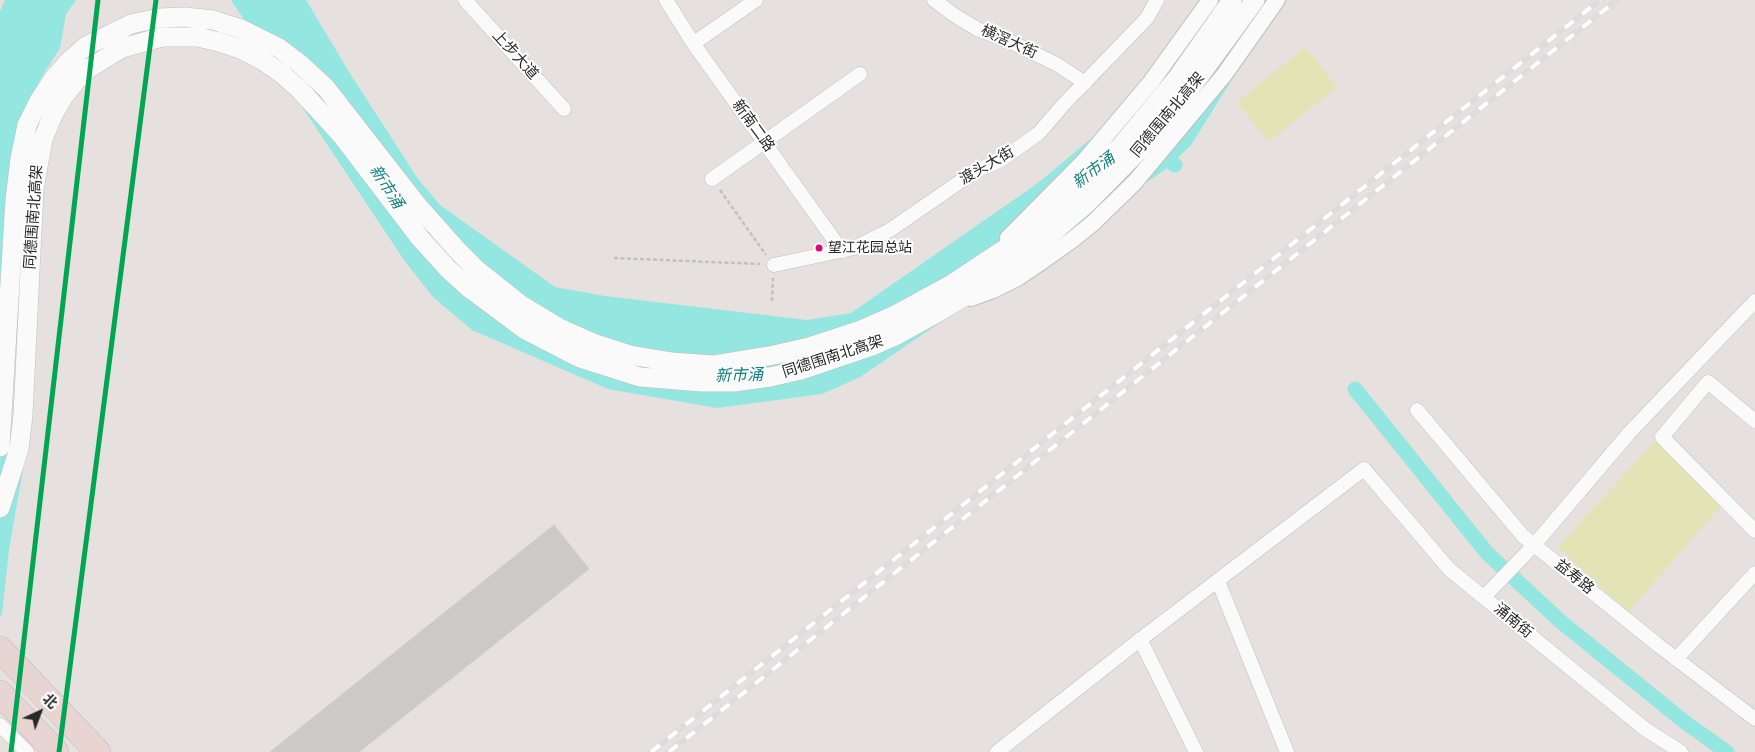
<!DOCTYPE html>
<meta charset="utf-8">
<style>
body{margin:0}
#map{position:relative;width:1755px;height:752px;overflow:hidden;background:#e6e0de;font-family:Helvetica,"Noto Sans SC",sans-serif}
canvas{display:block}
.north{position:absolute;left:15px;top:687px;width:50px;height:50px;-webkit-text-stroke:4px #fff;paint-order:stroke;rotate:43deg;font-size:14px;font-weight:700;line-height:20px;text-align:center;color:#282828}
.north::after{content:'';display:block;margin:auto;width:18px;height:22px;background:#282828;clip-path:polygon(50% 0,100% 100%,50% 72%,0 100%)}
</style>
<div id="map">
<canvas width="1755" height="752"></canvas>
<div class="north">北</div>
</div>
<script>
const g = document.querySelector('canvas').getContext('2d');
g.lineJoin = 'round';
function fill(path, color) { g.fillStyle = color; g.fill(path, 'evenodd'); }
const shape = rows => new Path2D(rows.map(r => 'M' + r).join(''));
function stroke(path, color, width, dash) { g.strokeStyle = color; g.lineWidth = width; g.lineCap = dash ? 'butt' : 'round'; g.setLineDash(dash || []); g.stroke(path); }
function drawText(font, color, halo, rows, align = 'center') {
  g.font = font + ' Helvetica,"Noto Sans SC",sans-serif'; g.lineWidth = 4; g.setLineDash([]); g.textBaseline = 'middle'; g.strokeStyle = halo; g.fillStyle = color; for (const [text, x, y, turn = 0] of rows) {
    g.save(); g.translate(x, y); g.rotate((+turn || 0) * Math.PI / 180); g.textAlign = isNaN(turn) ? turn : align; if (halo) g.strokeText(text, 0, 0); g.fillText(text, 0, 0); g.restore();
  }
}
fill(shape([
 [1305,47,1337,87,1269,142,1237,102],
 [1657,439,1723,504,1628,612,1558,547]
]), '#e3e4b5');
fill(shape([
 [5,0,76,0,66,14,60,48,41,78,21,122,0,302,0,11],
 [231,0,306,0,351,75,418,179,440,205,555,287,605,296,807,320,851,313,1038,183,1123,112,1200,0,1282,0,1191,145,1166,169,860,377,822,394,717,408,608,389,472,330,433,297,404,260],
 [0,432,29,435,9,550,2,614,0,618]
]), '#93e7e0');
stroke(shape([
 [1156,149,1175,165],
 [1355,389,1487,553,1560,621,1686,723,1727,752]
]), '#93e7e0', 15);
const building = shape([
 [554,525,589,569,359,752,270,752,554,525]
]);
fill(building, '#cdc9c7');
stroke(building, '#d1ccca', 1);
const minor = shape([
 [465,0,564,109],
 [666,0,695,46,842,251],
 [934,0,954,15,979,30,1011,42,1058,65,1085,83],
 [694,43,756,0],
 [712,179,860,74],
 [774,265,854,248,890,230,974,172,1001,160,1039,133,1063,105,1147,18,1157,0],
 [1417,410,1523,536,1658,645,1755,719],
 [1755,421,1708,382,1662,437,1755,531],
 [1218,581,1287,752],
 [1484,597,1534,545,1630,432,1755,301],
 [1140,639,1196,752],
 [1676,659,1755,573],
 [0,725,27,752],
 [997,752,1133,645,1364,469,1449,569,1645,729,1681,752]
]);
const tertiary = shape([
 [1008,238,1086,159,1113,127,1151,82,1210,0],
 [971,298,993,290,1019,277,1041,262,1072,240,1093,223,1135,182,1224,75,1277,0]
]);
const secondary = shape([
 [0,447,15,200,20,159,27,125,39,101,54,78,69,61,86,46,131,24,159,18,185,17,213,20,241,29,279,48,300,64,326,88,418,206,458,251,477,270,521,305,559,328,593,343,630,355,672,362,713,365,774,355,809,347,861,330,893,316,952,284,1005,249,1051,212,1120,147,1178,77,1232,0],
 [0,508,19,449,23,415,34,189,43,139,53,115,64,96,76,81,88,69,122,48,162,37,198,37,219,42,243,50,262,60,282,74,300,90,326,118,343,137,420,238,448,269,469,288,524,329,580,358,640,377,702,382,734,382,770,377,801,370,872,346,897,335,935,314,982,286,1023,258,1087,203,1140,149,1176,108,1255,0]
]);
const motorway = shape([
 [0,649,98,752],
 [0,693,56,752]
]);
stroke(minor, '#c0bfbf', 15);
stroke(tertiary, '#c0bfbf', 18);
stroke(secondary, '#c0bfbf', 20);
stroke(motorway, '#bfbdbc', 26);
stroke(shape([
 [720,190,766,255],
 [614,258,760,264],
 [772,301,773,278]
]), '#c1c0c0', 2.5, [4, 2.5]);
stroke(minor, '#fbfafa', 14);
stroke(tertiary, '#fbfafa', 16);
stroke(secondary, '#fbfafa', 19);
stroke(motorway, '#e8d5d2', 25);
const rail = shape([
 [651,752,1600,0],
 [669,752,1617,0]
]);
stroke(rail, '#ddd', 5.5);
stroke(rail, '#fff', 4, [11]);
stroke(shape([
 [11,752,98,0],
 [59,752,156,0]
]), '#00a651', 5);
for (const [x, y, r, color] of [
 [819,248,4.5,"#e5007d"]
]) { const dot = new Path2D(); dot.arc(x, y, r, 0, 2 * Math.PI); g.fillStyle = color; g.fill(dot); stroke(dot, '#fff', 2); }
drawText('14px', '#282828', '#fff', [
 ["望江花园总站",828,248]
], 'left');
drawText('15px', '#282828', '#fff', [
 ["横滘大街",1009,42,24],
 ["上步大道",515,55,48],
 ["同德围南北高架",1168,115,-50],
 ["新南二路",753,126,54],
 ["渡头大街",987,166,-30],
 ["同德围南北高架",34,217,-86],
 ["同德围南北高架",833,357,-18],
 ["益寿路",1574,577,39],
 ["涌南街",1513,621,39]
]);
drawText('italic 16px', '#118080', '#fff', [
 ["新市涌",1094,171,-37],
 ["新市涌",386,187,57],
 ["新市涌",739,376,-2]
]);
</script>
